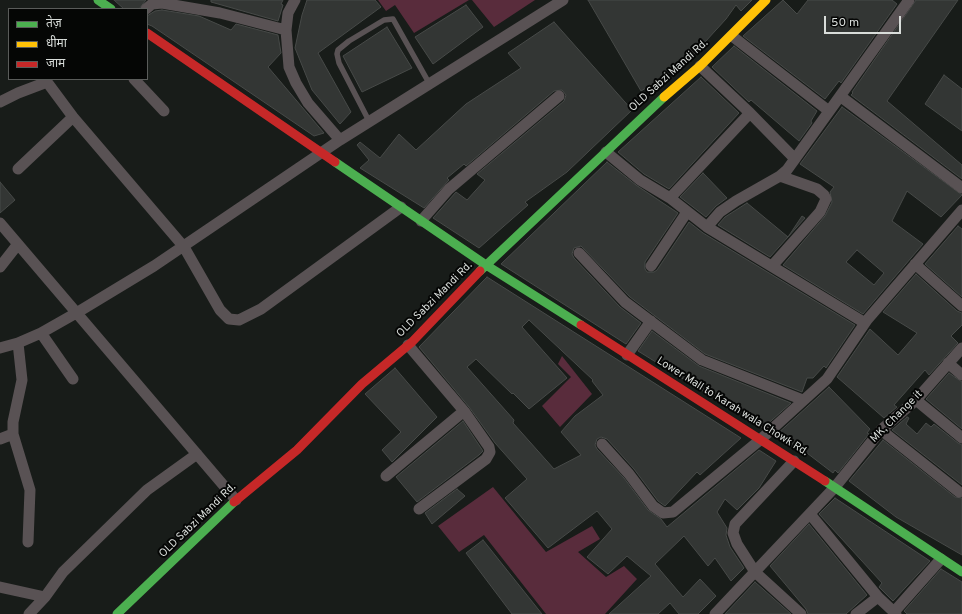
<!DOCTYPE html>
<meta charset="utf-8">
<style>
body{margin:0}
#map{position:relative;width:962px;height:614px;overflow:hidden;background:#181c19;font-family:Overpass,"Noto Sans Devanagari",sans-serif}
canvas{display:block}
.legend{position:absolute;left:8px;top:8px;width:140px;height:72px;box-sizing:border-box;background:#050605;border:1px solid #5a5c5a;margin:0;padding:5px 7px;list-style:none;font-size:12px;color:#d9ddda}
.legend li{display:flex;align-items:center;gap:8px;height:20px}
.legend b{width:20px;border:1px solid #5a5c5a}
.scale{position:absolute;left:824px;top:16px;width:77px;height:18px;box-sizing:border-box;border:2px solid #d9ddda;border-top:0;padding-left:5px;font-size:12px;line-height:14px;white-space:nowrap;color:#d9ddda;-webkit-text-stroke:3px #050605;paint-order:stroke}
</style>
<div id="map">
<canvas width="962" height="614"></canvas>
<ul class="legend">
<li><b style="height:5px;background:#4caf50"></b>तेज़</li>
<li><b style="height:5px;background:#ffc107"></b>धीमा</li>
<li><b style="height:5px;background:#c62828"></b>जाम</li>
</ul>
<div class="scale">50 m</div>
</div>
<script>
const g = document.querySelector('canvas').getContext('2d');
g.lineJoin = 'round';
function fill(path, color) { g.fillStyle = color; g.fill(path, 'evenodd'); }
const shape = rows => new Path2D(rows.map(r => 'M' + r).join(''));
function stroke(path, color, width, dash) { g.strokeStyle = color; g.lineWidth = width; g.lineCap = dash ? 'butt' : 'round'; g.setLineDash(dash || []); g.stroke(path); }
function drawText(font, color, halo, rows, align = 'center') {
  g.font = font + ' Overpass,sans-serif'; g.lineWidth = 4; g.setLineDash([]); g.textBaseline = 'middle'; g.strokeStyle = halo; g.fillStyle = color; for (const [text, x, y, turn = 0] of rows) {
    g.save(); g.translate(x, y); g.rotate((+turn || 0) * Math.PI / 180); g.textAlign = isNaN(turn) ? turn : align; if (halo) g.strokeText(text, 0, 0); g.fillText(text, 0, 0); g.restore();
  }
}
fill(shape([
 [378,0,469,0,414,33,395,5,386,11],
 [472,0,535,0,494,27],
 [562,356,592,394,560,427,542,406,571,377,558,364],
 [493,487,546,552,592,526,600,539,578,552,606,577,624,566,637,579,605,614,546,614,484,535,459,552,438,526]
]), '#592c3c');
const building = shape([
 [114,0,146,0,139,9,124,9,114,0],
 [211,0,283,0,281,4,283,5,278,21,211,2,211,0],
 [307,0,375,0,381,7,318,53,351,112,340,124,312,90,295,48,302,15,307,0],
 [588,0,752,0,741,11,736,5,726,19,685,64,641,91,588,0],
 [783,0,797,14,808,0,892,0,897,4,841,83,839,81,825,99,743,36,783,0],
 [916,0,958,0,887,101,962,165,962,179,851,95,853,93,852,92,916,0],
 [466,5,483,27,433,64,415,37,466,5],
 [162,10,199,16,231,30,236,24,278,35,281,53,268,67,324,133,314,136,152,26,147,24,147,16,155,11,162,10],
 [554,22,632,110,567,172,525,202,528,205,479,248,433,218,456,192,467,200,485,180,477,174,564,101,566,95,562,90,554,91,466,166,464,164,447,178,449,180,424,208,360,168,369,160,357,145,360,142,380,158,399,134,416,150,466,104,521,68,508,53,554,22],
 [387,27,412,68,362,92,343,56,387,27],
 [734,46,817,111,811,121,812,123,799,141,751,100,749,102,712,67,734,46],
 [944,75,962,89,962,131,925,104,944,75],
 [701,77,739,113,669,189,644,174,618,152,701,77],
 [842,107,962,195,941,217,907,191,892,221,923,244,863,314,783,265,825,216,832,202,830,192,834,187,800,164,842,107],
 [857,250,884,273,874,285,846,262,857,250],
 [607,162,636,185,678,213,645,262,645,269,647,272,654,272,657,270,689,222,703,233,855,325,826,368,824,366,813,378,807,378,802,392,705,354,630,297,581,246,574,248,572,254,574,258,620,307,641,323,626,344,501,264,607,162],
 [703,173,727,198,716,206,706,217,680,197,703,173],
 [0,182,15,200,0,213,0,182],
 [747,203,788,237,802,216,805,218,770,257,718,225,725,217,747,203],
 [958,226,962,229,962,297,925,264,958,226],
 [916,274,957,311,962,313,962,325,951,336,958,343,929,375,925,370,894,405,897,407,884,418,837,377,870,329,898,355,917,333,883,312,916,274],
 [487,277,741,438,700,475,697,472,665,506,658,501,634,469,607,439,601,437,597,439,595,445,597,449,624,478,648,510,661,519,667,527,759,450,776,461,759,488,737,510,725,499,717,512,727,528,726,535,730,547,744,568,731,581,715,558,708,566,684,536,655,564,683,597,700,579,716,596,698,614,679,614,670,603,658,614,609,614,651,576,627,556,608,574,587,557,612,529,597,511,548,548,505,498,527,479,495,443,469,407,419,347,487,277],
 [529,320,593,380,592,381,603,395,575,416,561,432,581,455,554,469,513,423,514,420,467,367,476,359,512,394,513,393,529,409,567,378,522,327,529,320],
 [652,331,699,366,791,403,763,428,708,391,706,393,638,351,652,331],
 [395,368,437,417,392,462,382,450,401,432,365,394,395,368],
 [949,373,962,382,962,429,926,399,949,373],
 [829,387,870,429,867,433,869,434,838,473,835,470,833,473,803,450,801,453,775,436,829,387],
 [907,417,909,418,906,424,917,434,926,423,931,427,934,424,958,443,962,445,962,485,892,430,907,417],
 [463,421,483,451,479,455,417,502,396,477,463,421],
 [883,440,955,497,962,498,962,555,896,517,849,481,883,440],
 [457,489,465,496,432,524,425,513,457,489],
 [835,498,930,561,893,601,879,587,882,583,819,514,835,498],
 [809,524,867,595,846,614,808,614,806,609,770,566,809,524],
 [483,540,542,614,512,614,466,553,483,540],
 [941,569,962,582,962,614,907,614,904,611,941,569],
 [755,582,791,614,725,614,755,582]
]);
fill(building, '#333634');
stroke(building, '#474a48', 1);
stroke(shape([
 [369,121,339,63,337,54,338,50,349,41,384,20,393,19,429,83]
]), '#595254', 5.5);
stroke(shape([
 [295,0,288,13,286,30,289,67,296,83,308,103,340,140],
 [146,9,152,4,162,3,220,13,286,30],
 [732,36,829,111],
 [700,66,750,113,670,198,707,227,865,323],
 [134,79,164,111],
 [840,96,962,188],
 [0,102,18,93,47,82,73,117,184,247,220,310,229,319,239,320,261,309,401,207],
 [750,113,795,159],
 [606,152,640,180,670,198],
 [18,169,73,117],
 [421,221,449,189,559,96],
 [0,223,236,500],
 [707,227,720,212,736,201,780,176,787,170,909,0],
 [579,253,625,302,702,360,803,400],
 [915,264,962,306],
 [651,266,687,212],
 [772,266,820,212,826,199,824,195,817,189,780,176],
 [0,267,18,244],
 [41,333,73,379],
 [18,343,22,380,13,422,13,434,30,490,28,542],
 [408,345,464,411,489,447,490,452,486,459,419,509],
 [0,348,18,343,41,333,78,312,154,266,340,140,563,0],
 [627,355,651,321],
 [948,363,962,375],
 [916,400,962,438],
 [881,430,959,492],
 [0,439,13,434],
 [602,444,629,474,653,506,663,513,673,512,760,440,827,379,867,320,962,210],
 [794,461,735,524,733,533,737,544,755,572,801,614],
 [386,476,464,411],
 [810,514,878,597,894,612],
 [0,587,45,597],
 [29,614,45,597,63,572,147,490,197,454],
 [715,614,835,487,881,430,916,400,962,348],
 [856,614,878,597],
 [896,614,894,612,941,559]
]), '#595254', 11);
stroke(shape([
 [98,0,111,9],
 [335,162,486,265,581,325],
 [480,271,664,97],
 [825,481,962,572],
 [117,614,234,502]
]), '#4caf50', 9);
stroke(shape([
 [664,97,700,66,766,0]
]), '#ffc107', 9);
stroke(shape([
 [147,33,335,162],
 [581,325,825,481],
 [234,502,297,450,362,384,412,342,480,271]
]), '#c62828', 9);
drawText('11px', '#d9ddda', '#050605', [
 ["OLD Sabzi Mandi Rd.",669,76,-42],
 ["OLD Sabzi Mandi Rd.",435,300,-45],
 ["Lower Mall to Karah wala Chowk Rd.",732,407,32],
 ["MK, Change it",897,417,-45],
 ["OLD Sabzi Mandi Rd.",198,521,-44]
]);
</script>
